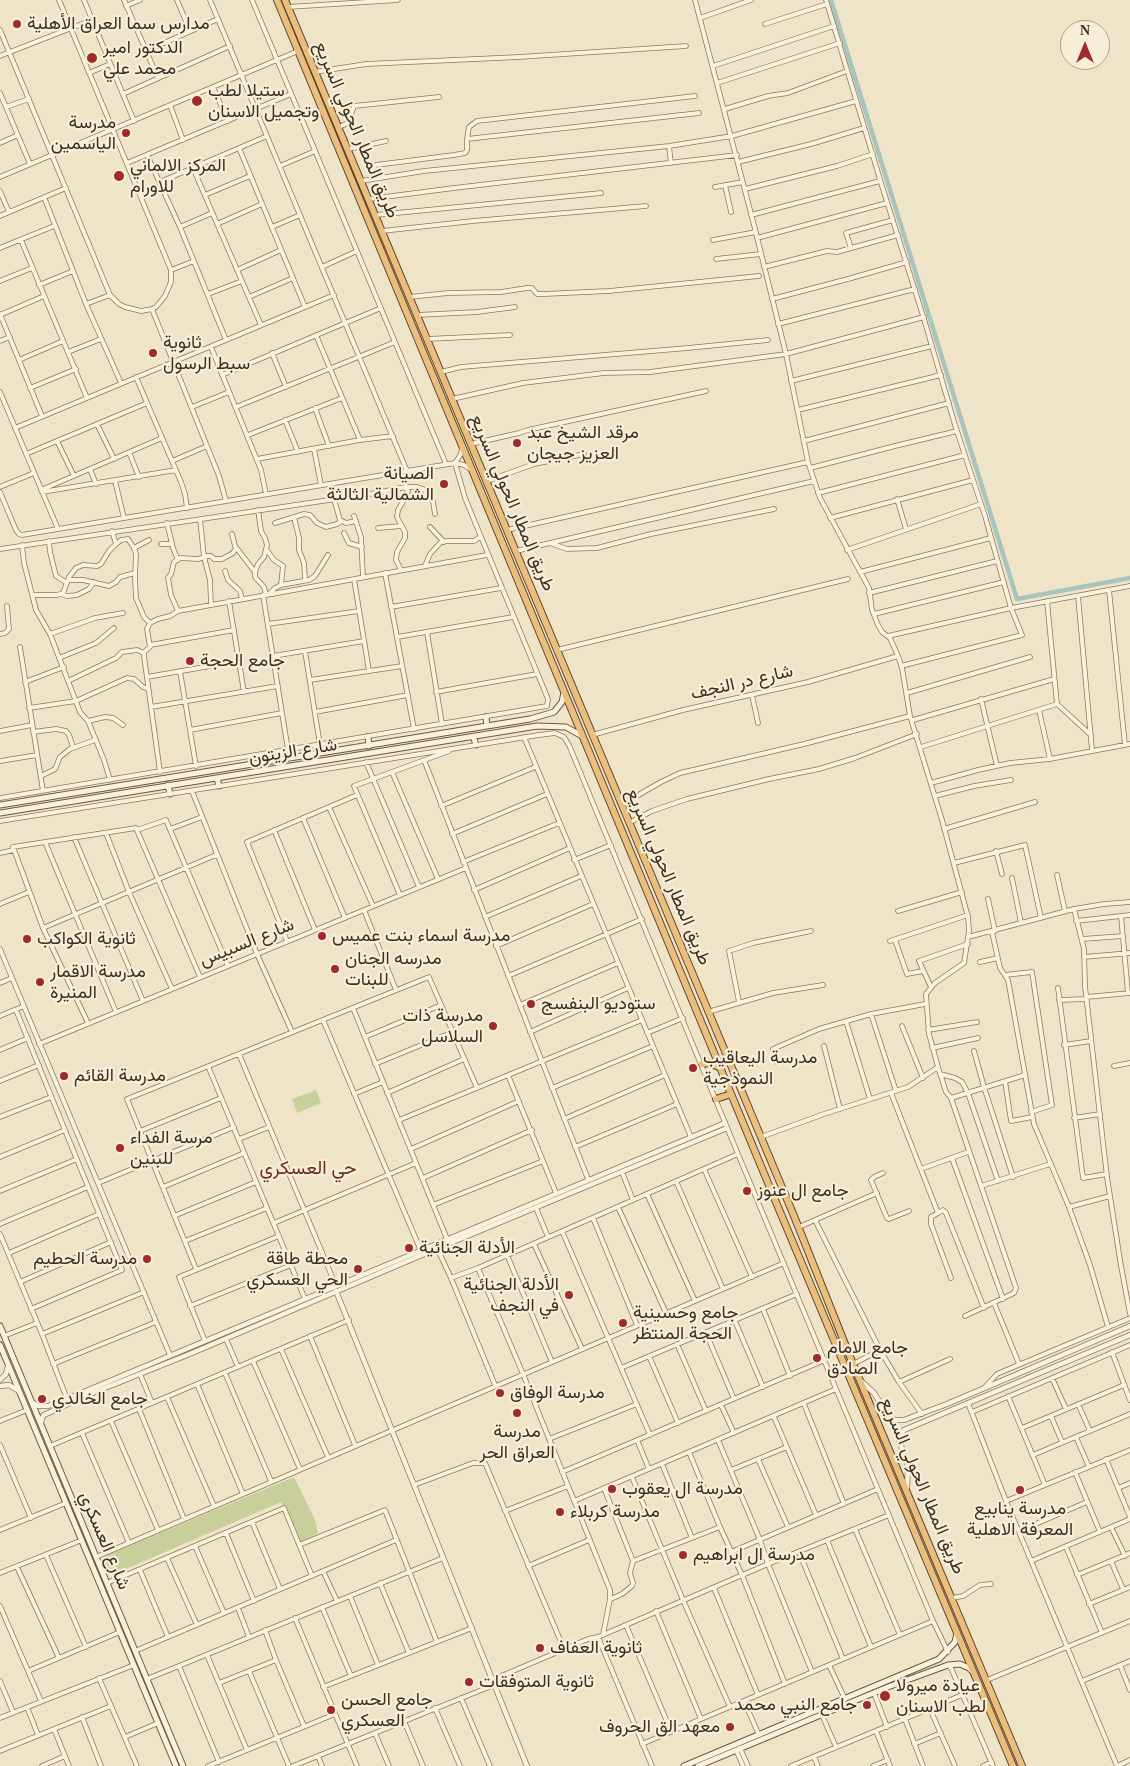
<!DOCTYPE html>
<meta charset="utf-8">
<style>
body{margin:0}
#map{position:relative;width:1130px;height:1766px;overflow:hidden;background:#f0e4c8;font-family:"Times New Roman",serif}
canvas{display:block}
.north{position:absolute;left:1060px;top:20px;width:50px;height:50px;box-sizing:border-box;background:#f7eed8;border:1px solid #ada18e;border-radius:50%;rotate:0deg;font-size:14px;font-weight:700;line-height:20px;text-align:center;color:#3d2e20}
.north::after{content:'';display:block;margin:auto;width:18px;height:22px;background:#9e2a2b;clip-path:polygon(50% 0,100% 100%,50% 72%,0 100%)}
</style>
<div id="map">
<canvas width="1130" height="1766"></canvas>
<div class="north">N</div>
</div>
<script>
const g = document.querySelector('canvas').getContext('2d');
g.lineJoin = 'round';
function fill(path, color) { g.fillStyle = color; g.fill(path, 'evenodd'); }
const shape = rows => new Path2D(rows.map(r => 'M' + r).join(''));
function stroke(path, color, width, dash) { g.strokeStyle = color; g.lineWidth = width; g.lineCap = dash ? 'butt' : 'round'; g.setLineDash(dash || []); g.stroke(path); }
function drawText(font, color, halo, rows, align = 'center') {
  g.font = font + ' "Times New Roman",Vazirmatn,serif'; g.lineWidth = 4.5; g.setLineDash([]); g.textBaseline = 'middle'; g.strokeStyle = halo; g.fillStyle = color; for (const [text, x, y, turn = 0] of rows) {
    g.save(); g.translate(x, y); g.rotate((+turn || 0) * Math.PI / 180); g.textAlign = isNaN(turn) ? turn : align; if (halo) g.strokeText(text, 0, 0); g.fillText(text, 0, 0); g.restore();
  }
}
fill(shape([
 [316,1090,321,1103,297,1113,292,1099],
 [294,1477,315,1520,318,1533,300,1543,281,1502,112,1575,102,1557]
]), '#c9cf9b');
stroke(shape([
 [831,0,1017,599,1130,578]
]), '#a9c4bc', 4.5);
const minor = shape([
 [84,0,134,121],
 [124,0,158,78],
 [177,0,190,31],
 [210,0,407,471],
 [252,0,446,464],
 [695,0,754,225,786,354,808,462,820,498,869,588,872,610,878,625,882,632,890,638,898,656,902,668,910,716],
 [826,0,882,186,924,319,955,425,985,516,1011,608,1022,635,901,666],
 [126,6,140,0],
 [288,7,398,0],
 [700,18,751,0],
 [765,24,827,4],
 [0,30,110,295,119,304,125,307,141,311,152,309,156,307,165,296,171,282,171,270,59,0],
 [146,51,218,19],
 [0,56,92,20],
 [713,66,834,26],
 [315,72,366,64,519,57,686,46],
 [89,73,110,64],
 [717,83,840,43],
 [213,87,228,121],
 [0,93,30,164],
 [123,94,230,46],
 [170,105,183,140],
 [6,107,29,99],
 [725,109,768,96,788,93,847,71],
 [339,127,348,123,354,106,439,97],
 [467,139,699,113],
 [0,143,18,135],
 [669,146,671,163],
 [239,148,305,307],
 [348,149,386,141],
 [147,155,180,227,226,340],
 [738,162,811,144,864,128],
 [127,163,291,94],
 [280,166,315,151],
 [193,168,261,325],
 [0,177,298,51],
 [372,179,371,170,376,165,454,155,465,153,467,150,467,139,469,127,477,121,695,96],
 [361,181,424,171,669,146,732,136,856,101],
 [160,182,267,136],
 [725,185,731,212],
 [715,187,743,182],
 [745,189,837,166,873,154],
 [0,191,9,212],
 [205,195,250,176],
 [44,197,86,304,121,383],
 [369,199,454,188,737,155],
 [376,215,601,193],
 [751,215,880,181],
 [0,216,66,188],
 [217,224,262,204],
 [180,227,212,213],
 [272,227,300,215],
 [382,231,473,221,646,206],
 [757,238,887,203],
 [21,240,87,398],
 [713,240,756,232],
 [0,248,54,226],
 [851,248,846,233,893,220],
 [716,259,761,254],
 [322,267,357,251],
 [764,267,827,251,837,252,898,235],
 [171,270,194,261],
 [237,270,281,250],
 [0,281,32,268],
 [39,285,73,271],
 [208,294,242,281],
 [249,297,293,278],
 [410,297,448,293,501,292,527,288,532,288,537,294,544,294,609,291,759,276],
 [772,299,848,279,907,262],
 [86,304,110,295],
 [152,309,219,476,226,501],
 [0,314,42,416],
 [0,315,44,296],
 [417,315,477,312,515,307],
 [778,324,915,289],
 [316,335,360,440],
 [427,339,510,335],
 [0,341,10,337],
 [211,347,261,470,266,494],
 [68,352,101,339],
 [272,353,286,387],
 [19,360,63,341],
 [441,372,461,367,688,348,768,340],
 [222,375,381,308],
 [136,377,181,482,185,494,187,508],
 [791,381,932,346],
 [30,388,76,369],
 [0,392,58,529],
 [452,399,523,383,604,373,650,372,786,354,924,317],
 [192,407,229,392],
 [236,407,395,342],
 [315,408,329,446],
 [798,410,941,375],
 [285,420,298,452],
 [97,424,114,459],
 [15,428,334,295],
 [248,435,342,398],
 [57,441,74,476],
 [804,441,949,403],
 [471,444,519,433,528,430,706,391],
 [314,449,321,485],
 [129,452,139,477],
 [26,454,147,403],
 [257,459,360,440,393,436],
 [172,461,207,446],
 [455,463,461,454,462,447],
 [810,468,895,446,957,431],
 [90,469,96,484],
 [115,481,124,518],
 [487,481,534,464,584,454],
 [0,487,34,473],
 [405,487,416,487,423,489,429,494,433,502,435,514],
 [41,490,162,438],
 [0,492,16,530,19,534,22,535,455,463,464,465,470,469],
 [42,492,176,470],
 [818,493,965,455],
 [334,499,340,520,346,523,356,521],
 [897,499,906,529],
 [258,510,261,531,265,538,267,545,264,557,258,564,255,572,255,577,264,587,266,595],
 [354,516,361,537,363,577],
 [294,517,299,538,299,550,304,563,305,580],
 [830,518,973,480],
 [200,519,204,557,210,580,211,605],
 [167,523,173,548,178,560],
 [275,523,304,514,310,515,317,523,326,527,337,524,342,521],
 [430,527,444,542],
 [378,528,401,526],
 [507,530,808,462],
 [112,531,116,544],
 [344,533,349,543,362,547],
 [232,534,235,546,255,572],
 [49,541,50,552,56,576,67,583],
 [550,543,567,549,597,548,651,534,774,509],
 [161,544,172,544],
 [22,545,24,563,36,610,50,634,80,712,88,721,104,760,110,780],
 [134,548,149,540],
 [0,549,376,493,405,487,408,491,407,495,398,510,397,517,405,532,405,538,397,552,396,560,401,570],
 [266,549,274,560,283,566,281,585],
 [847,550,981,504],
 [516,551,814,481],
 [425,566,430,554,441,542,447,541,474,541,480,537],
 [225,571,228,580,240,591,242,599],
 [860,572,991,538],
 [385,573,414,729],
 [354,579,369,671],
 [68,580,83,580,109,586,116,582,120,577,135,573],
 [1109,590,1125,745],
 [869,593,997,561],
 [61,594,67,596,77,595,89,589,94,582],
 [269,594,275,588,281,585,309,580,315,576,328,555],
 [33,595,57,595,63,593,69,577,76,568,83,565,97,566,101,564,109,551,116,544,121,540,128,539,134,548,136,554,135,578,136,598,144,617,150,623],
 [263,595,288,750],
 [1078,596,1092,750],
 [229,601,244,692],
 [1047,601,1057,704,1091,735],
 [391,607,501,588],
 [178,611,171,595,168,578,171,574,174,562,180,558,198,559,208,556,211,556,214,559,222,559,233,553,236,548],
 [874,614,1004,582],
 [268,624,359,611],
 [427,632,442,724],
 [0,634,5,633,9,629,7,606],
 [50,634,95,618,123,613],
 [888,636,1011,608,1130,586],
 [397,637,513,617],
 [150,645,234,630],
 [20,647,43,791],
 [557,650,848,579],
 [305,651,320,745],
 [273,656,364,641],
 [59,658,96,643,114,628],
 [180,671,196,766],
 [147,677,239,661],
 [310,680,402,666],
 [68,681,116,658,122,652,137,650,144,653],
 [25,682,64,667],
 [436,692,537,674],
 [907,693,1030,657],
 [752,695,758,723],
 [981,699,997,766],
 [151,707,278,686],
 [29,708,76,701,127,678,134,679,143,687,148,689],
 [1039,710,1050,759],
 [315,712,408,695],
 [913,720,1054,679],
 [88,721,105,717,113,718,123,725],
 [190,730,282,713],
 [0,731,32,725],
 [33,732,56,729,66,731,69,735,73,747],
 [592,735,683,710,808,682,898,656],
 [524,737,691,1137],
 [921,747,1057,704],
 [424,760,588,1179],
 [0,761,37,755],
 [366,762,419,887],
 [160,772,144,656,144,652,150,647,147,629,150,623,158,619,170,616,178,611,487,555],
 [392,772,438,879],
 [41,776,55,769,60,757,70,749,95,740],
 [931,783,978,770,1010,763,1050,759,1130,744],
 [192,791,257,954,292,1032],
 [935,796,974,786,1011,780],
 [0,798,547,706,548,699,465,498,455,463],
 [621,805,661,782,680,773,804,744,910,716,942,820,968,917,969,931,964,963,935,983,926,994,929,1034,938,1067],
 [441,806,535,767],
 [329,807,373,906],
 [303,818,345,918],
 [0,821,539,735,555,733,564,737,569,745,738,1154,933,1621,948,1652],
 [629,823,652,811,687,799,769,779,819,769,855,758,917,734],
 [170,829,202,817],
 [944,829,1035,802],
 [137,830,166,820,228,966],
 [274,830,315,930],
 [106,833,129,892,172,989],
 [452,834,547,794],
 [74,837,143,1001],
 [45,842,116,1012],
 [996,851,1002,874],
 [0,853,14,850],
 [574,860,611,845],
 [463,862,559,823],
 [954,863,1025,845,1041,918],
 [1057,875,1065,911],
 [1012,878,1021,923],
 [474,890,570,848],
 [400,895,354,786,449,751],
 [988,899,995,931],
 [0,904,29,892],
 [1074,909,1104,904,1130,902],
 [364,910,396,990],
 [898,911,962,892],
 [1121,916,1128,993],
 [485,917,581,876],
 [1076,921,1130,915],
 [43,928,216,855],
 [992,932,1000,968,1008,980,1034,1124,1069,1207,1090,1265,1108,1327],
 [968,937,1074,909,1084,949,1085,986,1107,1177,1121,1266,1130,1314],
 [1082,939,1123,936],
 [895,940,907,974,923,971],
 [287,941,247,842,357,795],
 [890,941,968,915],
 [496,946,593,904],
 [0,949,170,1355],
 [1084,957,1130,953],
 [980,962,998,958],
 [1005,975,1032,972,1052,1105,1031,1112],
 [508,976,642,919],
 [0,983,12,978],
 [931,987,919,961,968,944],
 [1058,988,1083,1178,1107,1174],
 [1086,997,1130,993],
 [1059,1000,1086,999],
 [739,1002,729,951,753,943,811,931],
 [520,1005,618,963],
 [353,1008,447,1239],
 [16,1010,122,1270,31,1309],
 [708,1012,773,993,823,985],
 [871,1014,896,1091],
 [0,1016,24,1006],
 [323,1020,421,1251],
 [846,1021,870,1099],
 [88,1023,43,928,13,847,136,828,200,977],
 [902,1026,923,1078],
 [928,1030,977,1022],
 [530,1032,628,988],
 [647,1033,683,1018],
 [365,1037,441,1005],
 [39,1044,466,868],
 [1064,1045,1091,1041],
 [824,1046,840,1109],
 [932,1048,978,1038],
 [0,1050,28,1038],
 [974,1051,984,1087,1013,1177],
 [239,1054,336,1286],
 [777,1062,773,1049,819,1029,871,1014,925,1004],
 [375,1064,453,1032],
 [208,1066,305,1299],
 [1114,1066,1130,1063],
 [940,1074,955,1078,962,1082,968,1093,998,1181],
 [508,1075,556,1193],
 [0,1081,39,1065],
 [1005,1081,1011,1121,1032,1117],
 [552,1088,653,1046],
 [387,1093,464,1059],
 [891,1093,938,1213,943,1210,946,1213,984,1308],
 [354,1094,383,1082],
 [951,1098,1016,1288,1014,1293,965,1316],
 [0,1117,51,1097],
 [1074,1118,1100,1114],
 [564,1119,665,1075],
 [399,1120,642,1020],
 [140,1131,221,1098],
 [761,1137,824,1114,908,1087,938,1067,946,1092,951,1098,1025,1075],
 [239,1139,269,1127],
 [575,1147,677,1104],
 [411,1149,519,1101],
 [0,1157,65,1130],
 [952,1158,1003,1299],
 [704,1169,752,1277],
 [921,1169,968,1152],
 [622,1172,633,1200],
 [883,1173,874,1177,871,1180,887,1218,889,1219,909,1211],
 [423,1178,532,1130],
 [676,1181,723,1289],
 [98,1183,234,1127],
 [981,1186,1050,1164],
 [163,1187,244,1153],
 [0,1191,77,1159],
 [647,1194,695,1301],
 [433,1205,543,1161],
 [618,1207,666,1313],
 [1069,1207,1110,1196],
 [536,1208,548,1237],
 [938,1213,931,1217,931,1224,951,1278],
 [174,1216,256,1182],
 [593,1218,637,1325],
 [815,1220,880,1350,899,1382,922,1414],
 [274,1223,416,1163],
 [0,1224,88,1187],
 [799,1227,877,1193],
 [562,1231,650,1435],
 [0,1234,42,1334,67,1399],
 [185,1241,267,1208],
 [534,1244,582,1349],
 [437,1248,451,1278,495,1385],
 [9,1253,99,1214],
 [507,1255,552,1362],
 [478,1268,523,1374,610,1590,610,1599,603,1635],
 [196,1269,127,1099,429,977,477,1088],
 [451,1278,478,1268,738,1154],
 [20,1282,111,1242],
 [994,1303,1019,1364],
 [190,1306,291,1265],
 [763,1309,790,1376],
 [735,1321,763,1387],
 [706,1333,734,1399],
 [42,1334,144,1292],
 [4,1336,37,1323],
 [310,1336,355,1445],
 [226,1339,238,1367],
 [205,1341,179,1277,279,1236],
 [677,1344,706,1411],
 [281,1349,328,1457],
 [1112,1352,1130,1400],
 [649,1356,678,1423],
 [253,1361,300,1469],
 [53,1364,156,1322],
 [853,1364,880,1350],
 [621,1368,797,1294],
 [225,1373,271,1481],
 [140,1374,152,1403],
 [1052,1378,1066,1409],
 [899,1382,950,1359],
 [197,1384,243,1494],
 [985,1387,997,1374,1130,1318],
 [1008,1396,1045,1485],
 [167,1397,214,1506],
 [968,1403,1006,1501,1117,1766],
 [804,1404,844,1504],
 [1078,1404,1090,1431],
 [721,1405,734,1433],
 [139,1409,184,1519],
 [972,1412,1130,1345],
 [1051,1416,1062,1442],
 [774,1417,816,1515],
 [0,1421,27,1410],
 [111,1421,158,1530],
 [1022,1428,1124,1385],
 [82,1433,129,1543],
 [1076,1437,1089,1467],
 [549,1439,637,1404],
 [637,1440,649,1469],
 [718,1440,760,1540,768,1564,812,1672],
 [0,1445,31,1518],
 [50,1446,349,1320],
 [689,1452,720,1527,742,1575,785,1684],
 [1033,1455,1130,1414],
 [758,1459,788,1527],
 [1106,1459,1130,1517],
 [662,1464,692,1538],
 [731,1470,787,1447],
 [562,1472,825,1360],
 [1075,1472,1100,1532],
 [632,1477,683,1600,730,1707],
 [414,1485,473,1463,485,1463,564,1649],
 [604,1488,633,1561,630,1573,633,1583,632,1586,622,1594,611,1599],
 [1118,1488,1130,1483],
 [574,1501,836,1389],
 [1006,1501,1130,1450],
 [505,1511,568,1486],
 [252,1522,280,1589],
 [1111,1527,1125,1556],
 [855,1529,900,1635],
 [0,1530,66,1503],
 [1019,1531,1087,1502],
 [226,1533,254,1601],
 [827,1540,871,1647],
 [299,1545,385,1510,437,1642],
 [195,1546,224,1613],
 [1066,1547,1102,1633],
 [731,1552,878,1489],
 [799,1552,843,1659],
 [46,1555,86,1647],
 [96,1557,784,1263],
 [167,1558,197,1625],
 [633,1561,720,1527],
 [1031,1561,1130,1519],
 [1111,1561,1123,1589],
 [528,1566,589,1540],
 [17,1567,59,1658],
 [140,1570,168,1637],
 [323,1571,337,1601],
 [0,1573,82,1540],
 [1077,1575,1130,1553],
 [107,1583,284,1508,312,1576],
 [380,1583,409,1653],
 [714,1588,758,1695],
 [350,1596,378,1665],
 [952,1598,963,1596,980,1585,991,1584],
 [1089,1604,1130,1587],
 [0,1606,41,1701],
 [322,1607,351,1676],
 [238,1608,249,1637],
 [656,1611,701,1719],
 [295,1618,357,1766],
 [626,1625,671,1731],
 [265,1630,276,1660,304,1726],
 [598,1637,652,1766],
 [135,1651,396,1540],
 [207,1655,247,1750],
 [829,1665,845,1699],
 [948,1665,951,1668,993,1766],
 [1120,1665,1130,1690],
 [179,1666,219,1762],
 [28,1671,120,1632],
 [249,1671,289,1766],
 [99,1678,137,1766],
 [147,1679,443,1558],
 [492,1680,588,1639,598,1637,768,1564,889,1515],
 [987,1680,1130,1621],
 [0,1681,13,1712],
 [1082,1681,1130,1661],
 [219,1683,276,1660],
 [323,1687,472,1628],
 [874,1693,887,1727],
 [461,1698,490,1766],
 [744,1701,759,1735],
 [27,1707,38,1735],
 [435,1708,460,1766],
 [930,1709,955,1766],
 [822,1715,836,1747],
 [82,1717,101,1766],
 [0,1718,134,1665],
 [905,1719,923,1766],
 [404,1721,423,1766],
 [54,1729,69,1766],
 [876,1731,890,1766],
 [375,1733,389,1766],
 [125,1737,158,1723],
 [642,1744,933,1621],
 [914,1744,941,1733],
 [740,1748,748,1766],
 [736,1750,743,1766],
 [0,1751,111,1706],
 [318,1756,322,1766],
 [814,1757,818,1766],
 [42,1766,65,1756],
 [208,1766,335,1714],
 [293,1766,494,1685],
 [791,1766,962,1695],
 [873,1766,888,1760],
 [983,1766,992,1762],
 [1117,1766,1130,1760]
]);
const tertiary = shape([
 [336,1291,527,1766],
 [0,1380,6,1374,8,1366],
 [861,1381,874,1393,889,1417,895,1420,904,1420,947,1404,1130,1326],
 [0,1386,9,1385,19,1391],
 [32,1402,38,1406,48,1406,67,1399,725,1123],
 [41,1423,42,1418,44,1415,90,1394,192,1353,443,1246,727,1128],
 [907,1488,908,1466,899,1440,900,1435,904,1430,1130,1335]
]);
const secondary = shape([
 [486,717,487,726],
 [473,736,476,745],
 [368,737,369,746],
 [217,778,219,786],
 [168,785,170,794],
 [0,805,530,719,554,712,562,702,564,693],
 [0,813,537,726,566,727,582,736],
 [0,1326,183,1766],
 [0,1345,176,1766],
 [684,1766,939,1659,955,1642,957,1633],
 [698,1766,888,1687,948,1665,960,1664,969,1668,973,1672]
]);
const trunk = shape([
 [277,0,778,1207,1013,1766],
 [285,0,794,1216,853,1364,1022,1766],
 [702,1064,709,1063,721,1068],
 [716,1099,731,1094]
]);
stroke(minor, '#8d765c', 5.5);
stroke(tertiary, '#8d765c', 6);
stroke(secondary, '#6f573f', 7);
stroke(trunk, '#5b4430', 8);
stroke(minor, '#faf1dc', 4);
stroke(tertiary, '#faf1dc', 4.5);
stroke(secondary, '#faf1dc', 5);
stroke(trunk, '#eabe7c', 6);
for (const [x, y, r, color] of [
 [17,24,5,"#9e2a2b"],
 [92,58,6,"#9e2a2b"],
 [197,101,6,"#9e2a2b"],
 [126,133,5,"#9e2a2b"],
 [119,176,6,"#9e2a2b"],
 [153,353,5,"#9e2a2b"],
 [517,443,5,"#9e2a2b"],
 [444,484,5,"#9e2a2b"],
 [190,661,5,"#9e2a2b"],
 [322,936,5,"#9e2a2b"],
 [27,939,5,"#9e2a2b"],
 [335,969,5,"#9e2a2b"],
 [40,982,5,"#9e2a2b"],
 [531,1004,5,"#9e2a2b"],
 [493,1026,5,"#9e2a2b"],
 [693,1068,5,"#9e2a2b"],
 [64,1076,5,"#9e2a2b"],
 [120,1148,5,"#9e2a2b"],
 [747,1191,5,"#9e2a2b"],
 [409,1248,5,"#9e2a2b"],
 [147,1259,5,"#9e2a2b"],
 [358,1269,5,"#9e2a2b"],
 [569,1295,5,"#9e2a2b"],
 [623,1323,5,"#9e2a2b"],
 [817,1358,5,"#9e2a2b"],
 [500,1393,5,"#9e2a2b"],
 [42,1399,5,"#9e2a2b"],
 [517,1413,5,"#9e2a2b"],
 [612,1489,5,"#9e2a2b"],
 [1020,1490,5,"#9e2a2b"],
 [560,1512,5,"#9e2a2b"],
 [683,1555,5,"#9e2a2b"],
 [540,1648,5,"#9e2a2b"],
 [469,1682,5,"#9e2a2b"],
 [885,1696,6,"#9e2a2b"],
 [867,1705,5,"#9e2a2b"],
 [331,1710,5,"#9e2a2b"],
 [730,1727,5,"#9e2a2b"]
]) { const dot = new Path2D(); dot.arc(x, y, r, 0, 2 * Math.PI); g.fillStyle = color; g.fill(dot); stroke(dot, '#f7eed8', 2); }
drawText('18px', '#3d2e20', '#f7eed8', [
 ["مدارس سما العراق الأهلية",27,24],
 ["الدكتور امير",103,48],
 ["محمد علي",103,69],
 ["ستيلا لطب",208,91],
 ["وتجميل الاسنان",208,112],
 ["مدرسة",116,123,"right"],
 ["الياسمين",116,144,"right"],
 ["المركز الالماني",130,166],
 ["للاورام",130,187],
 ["ثانوية",163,343],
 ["سبط الرسول",163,364],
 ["مرقد الشيخ عبد",527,433],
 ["العزيز جيجان",527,454],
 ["الصيانة",434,474,"right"],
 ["الشمالية الثالثة",434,495,"right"],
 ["جامع الحجة",200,661],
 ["مدرسة اسماء بنت عميس",332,936],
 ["ثانوية الكواكب",37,939],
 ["مدرسه الجنان",345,959],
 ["للبنات",345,980],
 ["مدرسة الاقمار",50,972],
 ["المنيرة",50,993],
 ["ستوديو البنفسج",541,1004],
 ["مدرسة ذات",483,1016,"right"],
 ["السلاسل",483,1037,"right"],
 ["مدرسة اليعاقيب",703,1058],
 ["النموذجية",703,1079],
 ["مدرسة القائم",74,1076],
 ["مرسة الفداء",130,1138],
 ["للبنين",130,1159],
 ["جامع ال عنوز",757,1191],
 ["الأدلة الجنائية",419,1248],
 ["مدرسة الحطيم",137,1259,"right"],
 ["محطة طاقة",348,1259,"right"],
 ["الحي العسكري",348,1280,"right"],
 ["الأدلة الجنائية",559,1285,"right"],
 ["في النجف",559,1306,"right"],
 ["جامع وحسينية",633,1313],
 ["الحجة المنتظر",633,1334],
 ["جامع الامام",827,1348],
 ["الصادق",827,1369],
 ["مدرسة الوفاق",510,1393],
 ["جامع الخالدي",52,1399],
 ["مدرسة",517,1432,"center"],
 ["العراق الحر",517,1453,"center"],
 ["مدرسة ال يعقوب",622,1489],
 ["مدرسة ينابيع",1020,1509,"center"],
 ["المعرفة الاهلية",1020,1530,"center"],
 ["مدرسة كربلاء",570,1512],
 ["مدرسة ال ابراهيم",693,1555],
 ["ثانوية العفاف",550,1648],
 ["ثانوية المتوفقات",479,1682],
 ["عيادة ميرولا",896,1686],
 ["لطب الاسنان",896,1707],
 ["جامع الحسن",341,1700],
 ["العسكري",341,1721],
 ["جامع النبي محمد",857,1705,"right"],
 ["معهد الق الحروف",720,1727,"right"]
], 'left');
drawText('18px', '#3d2e20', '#f7eed8', [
 ["طريق المطار الحولي السريع",356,130,67],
 ["طريق المطار الحولي السريع",512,503,67],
 ["شارع در النجف",742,683,-13],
 ["شارع الزيتون",293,752,-9],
 ["طريق المطار الحولي السريع",668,877,67],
 ["شارع السبيس",247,943,-22],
 ["طريق المطار الحولي السريع",922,1486,67],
 ["شارع العسكري",104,1541,67]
]);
drawText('19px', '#6b2e1e', '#f7eed8', [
 ["حي العسكري",308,1169]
]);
</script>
